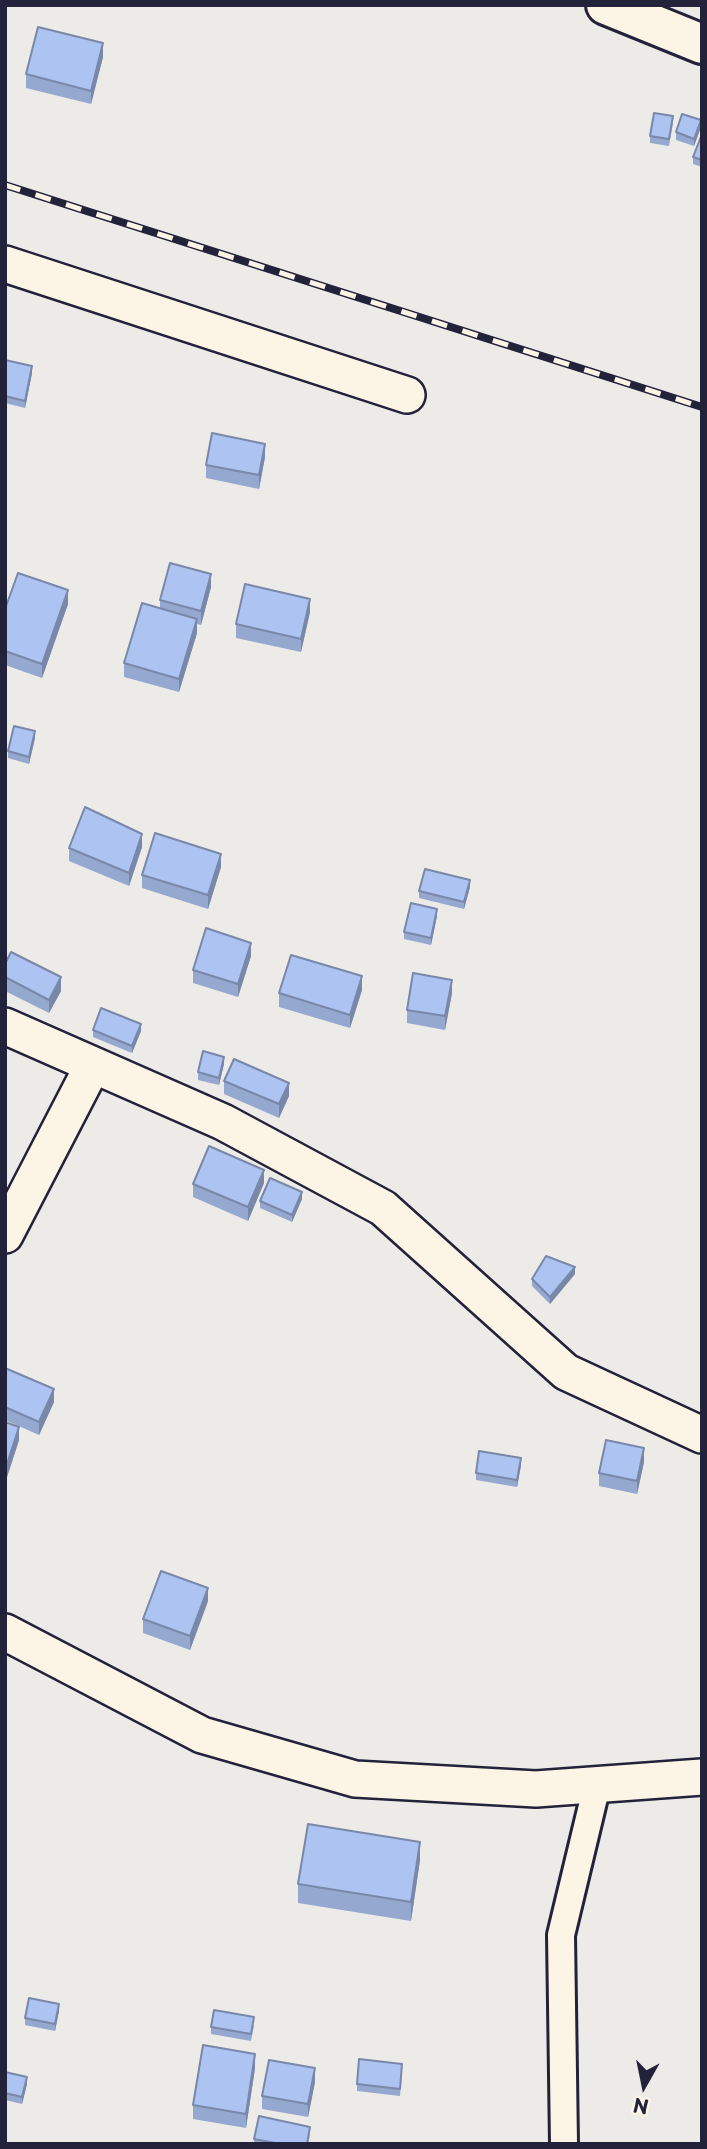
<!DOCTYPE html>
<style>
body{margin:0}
#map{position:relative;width:707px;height:2149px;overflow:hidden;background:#ecebe8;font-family:"Playpen Sans",sans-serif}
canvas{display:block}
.frame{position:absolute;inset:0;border:7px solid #22223b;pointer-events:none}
.north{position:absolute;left:609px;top:2051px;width:70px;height:70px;-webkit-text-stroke:5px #fcf5e5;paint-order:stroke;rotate:189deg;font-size:19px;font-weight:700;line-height:28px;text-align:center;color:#22223b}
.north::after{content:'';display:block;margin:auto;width:24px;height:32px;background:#22223b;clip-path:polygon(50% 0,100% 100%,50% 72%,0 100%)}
</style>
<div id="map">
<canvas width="707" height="2149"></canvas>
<div class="frame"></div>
<div class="north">N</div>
</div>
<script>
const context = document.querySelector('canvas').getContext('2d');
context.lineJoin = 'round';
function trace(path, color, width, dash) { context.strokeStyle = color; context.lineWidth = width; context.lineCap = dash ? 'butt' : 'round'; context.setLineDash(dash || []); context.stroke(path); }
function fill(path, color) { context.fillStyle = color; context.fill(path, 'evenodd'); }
const pedestrian = new Path2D(`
 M 564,2144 L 561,1935 L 597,1785`);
const minor = new Path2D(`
 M 5,264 L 407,395
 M 5,1026 L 223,1122 L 383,1208 L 566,1372 L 702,1435
 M 5,1235 L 93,1065
 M 5,1632 L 202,1735 L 355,1779 L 536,1789 L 702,1777`);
const primary = new Path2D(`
 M 606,5 L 702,44`);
trace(pedestrian, '#22223b', 32);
trace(minor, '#22223b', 40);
trace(primary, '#22223b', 44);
trace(pedestrian, '#fcf5e5', 26);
trace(minor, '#fcf5e5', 35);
trace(primary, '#fcf5e5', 38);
const rail = new Path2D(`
 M 5,185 L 702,407`);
trace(rail, '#22223b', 8);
trace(rail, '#fcf5e5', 5, [16]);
fill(new Path2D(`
 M 103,57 L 91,104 L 26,88 L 26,74 Z
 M 673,123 L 669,146 L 650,143 L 650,136 Z
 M 701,127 L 694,146 L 676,140 L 676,132 Z
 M 702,134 L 702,167 L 693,164 L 693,157 Z
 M 5,360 L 32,373 L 25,408 L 5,403 Z
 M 265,457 L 259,489 L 206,478 L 206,465 Z
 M 211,587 L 201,625 L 197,624 L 197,633 L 179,692 L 124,677 L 124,663 L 160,608 L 160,600 Z
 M 68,604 L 42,678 L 5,665 L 5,609 Z
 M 310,612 L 301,652 L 236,638 L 236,624 Z
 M 35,738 L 29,764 L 8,758 L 8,751 Z
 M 142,847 L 129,886 L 69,861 L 69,848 Z
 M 221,867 L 208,909 L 142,888 L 142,875 Z
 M 470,887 L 464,909 L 419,898 L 419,891 Z
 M 437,916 L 431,945 L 404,939 L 404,932 Z
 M 251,956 L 238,997 L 193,983 L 193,970 Z
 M 5,964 L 61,991 L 49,1013 L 5,991 Z
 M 362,990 L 350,1028 L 279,1007 L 279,993 Z
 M 452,993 L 445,1030 L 407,1023 L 407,1010 Z
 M 93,1030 L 141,1031 L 132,1053 L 93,1037 Z
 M 224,1064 L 219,1085 L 198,1080 L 198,1072 Z
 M 224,1081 L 289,1096 L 279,1118 L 224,1094 Z
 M 264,1183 L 248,1221 L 193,1197 L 193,1184 Z
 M 302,1199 L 292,1222 L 260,1208 L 260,1201 Z
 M 575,1274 L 550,1304 L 532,1286 L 532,1279 Z
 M 5,1368 L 54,1402 L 39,1435 L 5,1420 Z
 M 5,1422 L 19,1440 L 7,1477 L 5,1477 Z
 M 644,1462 L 637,1494 L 599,1486 L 599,1473 Z
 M 521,1465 L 517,1487 L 476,1480 L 476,1473 Z
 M 208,1601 L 190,1650 L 143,1633 L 143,1619 Z
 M 420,1860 L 411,1921 L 298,1903 L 298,1884 Z
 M 59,2011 L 55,2031 L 25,2025 L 25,2018 Z
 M 254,2025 L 251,2041 L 211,2034 L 211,2027 Z
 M 255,2068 L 246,2128 L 193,2119 L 193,2105 Z
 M 5,2072 L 27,2084 L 22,2104 L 5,2100 Z
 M 402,2072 L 400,2096 L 357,2091 L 357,2084 Z
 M 315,2082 L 308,2117 L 262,2109 L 262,2096 Z
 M 310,2134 L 308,2144 L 254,2144 L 254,2139 Z`), '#95a8d0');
fill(new Path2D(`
 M 103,43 L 103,57 L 91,104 L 91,91 Z
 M 701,120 L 701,127 L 694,146 L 694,139 Z
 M 32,366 L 32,373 L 25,408 L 25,401 Z
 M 265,444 L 265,457 L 259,489 L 259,475 Z
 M 211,574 L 211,587 L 201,625 L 201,611 Z
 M 68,590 L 68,604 L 42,678 L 42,664 Z
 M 310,599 L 310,612 L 301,652 L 301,639 Z
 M 197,619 L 197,633 L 179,692 L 179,679 Z
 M 35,731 L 35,738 L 29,764 L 29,757 Z
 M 142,834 L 142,847 L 129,886 L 129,873 Z
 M 221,854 L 221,867 L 208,909 L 208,895 Z
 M 470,880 L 470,887 L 464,909 L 464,902 Z
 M 437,909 L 437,916 L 431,945 L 431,938 Z
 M 251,943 L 251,956 L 238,997 L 238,984 Z
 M 362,976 L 362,990 L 350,1028 L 350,1015 Z
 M 61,977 L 61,991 L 49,1013 L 49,1000 Z
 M 452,980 L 452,993 L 445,1030 L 445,1016 Z
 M 141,1024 L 141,1031 L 132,1053 L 132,1046 Z
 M 224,1057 L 224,1064 L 219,1085 L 219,1078 Z
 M 289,1083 L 289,1096 L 279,1118 L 279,1104 Z
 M 264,1170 L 264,1183 L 248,1221 L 248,1207 Z
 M 302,1192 L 302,1199 L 292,1222 L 292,1215 Z
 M 575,1267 L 575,1274 L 550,1304 L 550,1297 Z
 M 54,1389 L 54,1402 L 39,1435 L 39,1422 Z
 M 19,1427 L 19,1440 L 7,1477 L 7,1464 Z
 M 644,1448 L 644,1462 L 637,1494 L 637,1481 Z
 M 521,1458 L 521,1465 L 517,1487 L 517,1480 Z
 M 208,1588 L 208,1601 L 190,1650 L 190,1636 Z
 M 420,1842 L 420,1860 L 411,1921 L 411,1902 Z
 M 59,2004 L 59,2011 L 55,2031 L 55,2024 Z
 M 255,2054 L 255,2068 L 246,2128 L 246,2114 Z
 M 315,2068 L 315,2082 L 308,2117 L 308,2104 Z
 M 27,2077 L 27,2084 L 22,2104 L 22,2097 Z`), '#7988a9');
const building = new Path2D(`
 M 38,27 L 103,43 L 91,91 L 26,74 Z
 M 654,113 L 673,116 L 669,139 L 650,136 Z
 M 682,114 L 701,120 L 694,139 L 676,132 Z
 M 702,134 L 702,160 L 693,157 Z
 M 5,360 L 32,366 L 25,401 L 5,396 Z
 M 212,433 L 265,444 L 259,475 L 206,465 Z
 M 170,563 L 211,574 L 201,611 L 160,600 Z
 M 18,573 L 68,590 L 42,664 L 5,651 L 5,609 Z
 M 245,584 L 310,599 L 301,639 L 236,624 Z
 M 142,603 L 197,619 L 179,679 L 124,663 Z
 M 14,726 L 35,731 L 29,757 L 8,751 Z
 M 85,807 L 142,834 L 129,873 L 69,848 Z
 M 155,833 L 221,854 L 208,895 L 142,875 Z
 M 425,869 L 470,880 L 464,902 L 419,891 Z
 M 411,903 L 437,909 L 431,938 L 404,932 Z
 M 206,928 L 251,943 L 238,984 L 193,970 Z
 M 11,952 L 61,977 L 49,1000 L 5,977 L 5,964 Z
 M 291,955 L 362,976 L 350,1015 L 279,993 Z
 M 413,973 L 452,980 L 445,1016 L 407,1010 Z
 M 101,1008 L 141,1024 L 132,1046 L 93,1030 Z
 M 203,1051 L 224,1057 L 219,1078 L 198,1072 Z
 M 234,1059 L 289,1083 L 279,1104 L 224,1081 Z
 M 209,1146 L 264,1170 L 248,1207 L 193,1184 Z
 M 270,1178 L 302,1192 L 292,1215 L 260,1201 Z
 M 546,1256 L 575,1267 L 550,1297 L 532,1279 Z
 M 5,1368 L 54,1389 L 39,1422 L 5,1407 Z
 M 5,1422 L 19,1427 L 7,1464 L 5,1463 Z
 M 606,1440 L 644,1448 L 637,1481 L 599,1473 Z
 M 479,1451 L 521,1458 L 517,1480 L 476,1473 Z
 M 161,1571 L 208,1588 L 190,1636 L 143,1619 Z
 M 308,1824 L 420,1842 L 411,1902 L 298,1884 Z
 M 29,1998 L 59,2004 L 55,2024 L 25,2018 Z
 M 214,2010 L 254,2017 L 251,2034 L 211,2027 Z
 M 203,2045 L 255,2054 L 246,2114 L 193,2105 Z
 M 359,2059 L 402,2064 L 400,2089 L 357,2084 Z
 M 269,2060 L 315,2068 L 308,2104 L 262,2096 Z
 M 5,2072 L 27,2077 L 22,2097 L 5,2093 Z
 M 259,2116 L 310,2127 L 307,2144 L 280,2144 L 254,2139 Z`);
fill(building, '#adc3f2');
trace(building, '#7988a9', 2);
</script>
